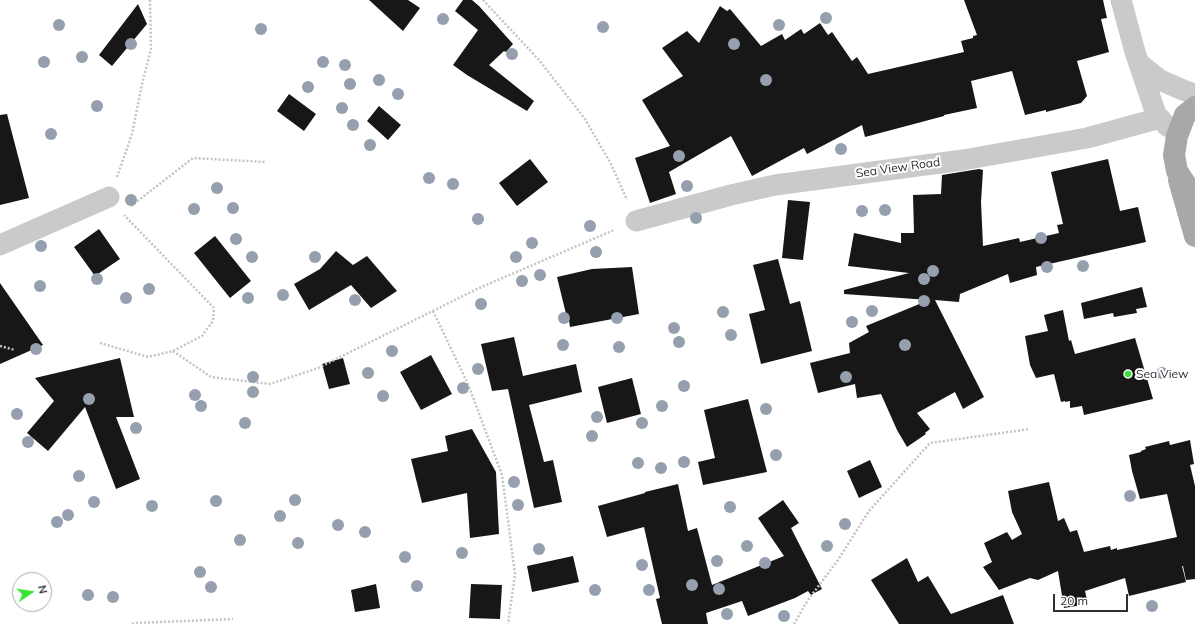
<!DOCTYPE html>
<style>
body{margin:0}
#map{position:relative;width:1195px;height:624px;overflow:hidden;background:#fff;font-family:Mulish,sans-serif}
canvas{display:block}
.north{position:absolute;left:12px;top:572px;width:40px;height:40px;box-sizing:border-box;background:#fff;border:1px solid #acacac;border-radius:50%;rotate:77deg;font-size:11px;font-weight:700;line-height:16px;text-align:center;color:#303030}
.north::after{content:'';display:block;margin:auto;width:14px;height:18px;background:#37e237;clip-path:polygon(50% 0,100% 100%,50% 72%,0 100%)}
.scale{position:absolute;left:1053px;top:594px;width:75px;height:18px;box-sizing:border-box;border:2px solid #303030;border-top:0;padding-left:5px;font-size:12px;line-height:14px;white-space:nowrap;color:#303030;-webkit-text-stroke:3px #fff;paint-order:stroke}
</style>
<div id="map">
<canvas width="1195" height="624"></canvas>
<div class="north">N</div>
<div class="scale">20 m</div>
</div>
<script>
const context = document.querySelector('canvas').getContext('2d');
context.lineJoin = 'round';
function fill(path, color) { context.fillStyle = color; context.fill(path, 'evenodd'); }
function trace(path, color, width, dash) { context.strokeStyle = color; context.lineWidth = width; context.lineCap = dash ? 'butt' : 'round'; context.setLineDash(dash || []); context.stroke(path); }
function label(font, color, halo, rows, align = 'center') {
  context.font = font + ' Mulish,sans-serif'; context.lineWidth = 4; context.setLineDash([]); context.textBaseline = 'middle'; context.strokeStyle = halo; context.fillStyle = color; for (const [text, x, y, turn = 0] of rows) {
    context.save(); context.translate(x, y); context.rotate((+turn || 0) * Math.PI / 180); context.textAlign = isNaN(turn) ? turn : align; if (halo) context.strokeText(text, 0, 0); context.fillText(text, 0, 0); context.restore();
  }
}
fill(new Path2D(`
 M 369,0 L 408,0 L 420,8 L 403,31 Z
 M 463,0 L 472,0 L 479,6 L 513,44 L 506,52 L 504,51 L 489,65 L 534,101 L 527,111 L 467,75 L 453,65 L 478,30 L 455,11 Z
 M 964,0 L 1103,0 L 1107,18 L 1101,19 L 1109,52 L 1077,61 L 1087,96 L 1081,103 L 1046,112 L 1046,110 L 1025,115 L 1012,71 L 971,81 L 977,108 L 944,115 L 944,116 L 865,137 L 862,125 L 807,154 L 804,148 L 752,176 L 731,136 L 669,172 L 676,194 L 650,203 L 635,158 L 670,146 L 642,100 L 683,76 L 662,48 L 687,31 L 699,43 L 720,6 L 727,11 L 730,9 L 761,46 L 782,34 L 785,40 L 801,29 L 804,34 L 820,23 L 828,35 L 832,32 L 852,61 L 857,57 L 868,74 L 964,52 L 961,41 L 973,38 L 973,36 L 977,35 Z
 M 138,4 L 147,24 L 112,66 L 99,55 Z
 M 289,94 L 316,114 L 304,131 L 277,111 Z
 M 379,106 L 401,125 L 388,140 L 367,121 Z
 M 7,114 L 29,198 L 0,205 L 0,115 Z
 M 530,159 L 548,182 L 517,206 L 499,183 Z
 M 1108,159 L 1120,211 L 1138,207 L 1146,242 L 1036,267 L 1037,275 L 1010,283 L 1008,274 L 960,294 L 959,302 L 935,300 L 984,397 L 963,409 L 955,392 L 917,413 L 930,429 L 925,433 L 926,434 L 907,447 L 897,430 L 881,394 L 857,398 L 855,384 L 818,393 L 810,363 L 850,353 L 849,343 L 869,332 L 866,326 L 929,300 L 844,294 L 844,290 L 909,273 L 848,266 L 854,233 L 901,243 L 901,233 L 914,233 L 913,195 L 941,194 L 942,175 L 979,169 L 983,170 L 981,202 L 983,246 L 1019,238 L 1020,242 L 1059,233 L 1057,225 L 1063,224 L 1051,172 Z
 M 788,200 L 810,202 L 803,260 L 782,258 Z
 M 99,229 L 120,259 L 95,276 L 74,247 Z
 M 215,236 L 251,281 L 230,298 L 194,253 Z
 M 336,251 L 353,265 L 367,256 L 397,291 L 371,308 L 351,285 L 309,310 L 294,284 L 320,269 Z
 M 778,259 L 790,304 L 800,301 L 812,351 L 761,364 L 749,314 L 765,310 L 753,265 Z
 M 632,267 L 639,314 L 570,327 L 568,314 L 566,314 L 557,277 L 592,269 Z
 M 0,283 L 43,345 L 0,364 Z
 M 1142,287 L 1147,307 L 1136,309 L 1137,313 L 1114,317 L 1113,313 L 1084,319 L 1081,303 Z
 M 1063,310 L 1069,341 L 1071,340 L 1075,354 L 1135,338 L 1153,399 L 1084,415 L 1082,406 L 1070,408 L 1070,401 L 1065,402 L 1065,401 L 1061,402 L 1054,374 L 1036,378 L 1030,365 L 1025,336 L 1048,331 L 1044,315 Z
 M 514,337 L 523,376 L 576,364 L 582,392 L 529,405 L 544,462 L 553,460 L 562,502 L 534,508 L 508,389 L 492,391 L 481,344 Z
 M 431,355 L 452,394 L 421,410 L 400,372 Z
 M 120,358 L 134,417 L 116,417 L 140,479 L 116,489 L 85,407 L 48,451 L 27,433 L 54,401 L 35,378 Z
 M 343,358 L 350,384 L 329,389 L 322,364 Z
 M 632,378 L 641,414 L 607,423 L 598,387 Z
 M 748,399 L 767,472 L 703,485 L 698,462 L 715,458 L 704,410 Z
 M 472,429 L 496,472 L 499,534 L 470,538 L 467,493 L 422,503 L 411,459 L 448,451 L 445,436 Z
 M 1190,440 L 1194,464 L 1190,465 L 1195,486 L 1195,579 L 1186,580 L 1183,566 L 1182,566 L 1186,582 L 1129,596 L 1125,578 L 1085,591 L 1088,604 L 1064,608 L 1058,571 L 1038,580 L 1030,578 L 999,590 L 983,567 L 992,562 L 984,543 L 1007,532 L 1012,540 L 1022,534 L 1012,512 L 1008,491 L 1049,482 L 1058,521 L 1064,518 L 1070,532 L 1077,530 L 1084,552 L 1110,546 L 1111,550 L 1117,548 L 1117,550 L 1177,537 L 1167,494 L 1140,499 L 1132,471 L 1129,455 L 1141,452 L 1141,451 L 1146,449 L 1145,447 L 1169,441 L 1170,445 Z
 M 870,460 L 882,487 L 859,498 L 847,471 Z
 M 678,484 L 688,531 L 697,528 L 712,585 L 784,556 L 758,518 L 783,500 L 799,523 L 791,528 L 822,589 L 811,595 L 808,591 L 795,598 L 748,616 L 742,601 L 706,613 L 708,624 L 662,624 L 656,599 L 660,598 L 644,527 L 607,537 L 598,506 L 645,493 L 645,492 Z
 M 573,556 L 579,582 L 532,592 L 527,566 Z
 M 907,558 L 918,582 L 928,576 L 951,614 L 1003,595 L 1014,624 L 899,624 L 871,580 Z
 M 376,584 L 380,608 L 355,612 L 351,590 Z
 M 471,584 L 502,585 L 500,619 L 469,618 Z`), '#171717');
trace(new Path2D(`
 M 483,0 L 539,60 L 585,119 L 610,162 L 627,200
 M 117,177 L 132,134 L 142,84 L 151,49 L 150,0
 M 131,206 L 193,158 L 265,162
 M 433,311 L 468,384 L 502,475 L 515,574 L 508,624
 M 100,343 L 148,357 L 173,351 L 202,336 L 213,321 L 214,308 L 124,215
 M 0,346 L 15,350
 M 173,351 L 211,377 L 270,384 L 318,368 L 477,289 L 614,230
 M 132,624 L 136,623 L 233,619
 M 794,624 L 808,600 L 838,560 L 869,511 L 930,443 L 1030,429`), '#c4c4c4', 2.5, [2, 2]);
trace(new Path2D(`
 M 1121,0 L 1135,52 L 1156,114 L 1168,127
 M 1140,64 L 1160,80 L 1183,90 L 1195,94
 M 636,221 L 731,195 L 775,185 L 963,160 L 1087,138 L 1160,118
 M 0,245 L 109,197`), '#cacaca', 21);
trace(new Path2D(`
 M 1195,107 L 1185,115 L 1177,136 L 1174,155 L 1177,171 L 1190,191 L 1195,195
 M 1179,180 L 1195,236`), '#a8a8a8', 22);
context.fillStyle = '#959fae';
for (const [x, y] of [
 [826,18],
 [443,19],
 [59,25],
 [779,25],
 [603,27],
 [261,29],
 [131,44],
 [734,44],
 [512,54],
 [82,57],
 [44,62],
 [323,62],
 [345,65],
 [379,80],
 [766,80],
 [350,84],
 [308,87],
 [398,94],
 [97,106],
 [342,108],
 [353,125],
 [51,134],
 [370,145],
 [841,149],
 [679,156],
 [429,178],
 [453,184],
 [687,186],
 [217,188],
 [131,200],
 [233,208],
 [194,209],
 [885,210],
 [862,211],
 [696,218],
 [478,219],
 [590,226],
 [1041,238],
 [236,239],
 [532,243],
 [41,246],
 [596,252],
 [252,257],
 [315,257],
 [516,257],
 [1083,266],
 [1047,267],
 [933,271],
 [540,275],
 [97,279],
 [924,279],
 [522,281],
 [40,286],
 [149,289],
 [283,295],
 [126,298],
 [248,298],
 [355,300],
 [924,301],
 [481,304],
 [872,311],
 [723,312],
 [564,318],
 [617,318],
 [852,322],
 [674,328],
 [731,335],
 [679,342],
 [563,345],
 [905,345],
 [619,347],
 [36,349],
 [392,351],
 [478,369],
 [368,373],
 [1162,373],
 [253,377],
 [846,377],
 [684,386],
 [463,388],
 [253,392],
 [195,395],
 [383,396],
 [89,399],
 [201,406],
 [662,406],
 [766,409],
 [17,414],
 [597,417],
 [245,423],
 [642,423],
 [136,428],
 [592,436],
 [28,442],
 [776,455],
 [684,462],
 [638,463],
 [661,468],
 [79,476],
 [514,482],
 [1130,496],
 [295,500],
 [216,501],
 [94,502],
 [518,505],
 [152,506],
 [730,507],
 [68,515],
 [280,516],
 [57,522],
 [845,524],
 [338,525],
 [365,532],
 [240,540],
 [298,543],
 [747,546],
 [827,546],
 [539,549],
 [462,553],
 [405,557],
 [717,561],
 [765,563],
 [642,565],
 [200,572],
 [692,585],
 [417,586],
 [211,587],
 [719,589],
 [595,590],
 [649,590],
 [88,595],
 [113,597],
 [1152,606],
 [727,614],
 [784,616]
]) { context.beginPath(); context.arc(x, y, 6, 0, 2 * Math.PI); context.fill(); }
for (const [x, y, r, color] of [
 [1128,374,4,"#37e237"]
]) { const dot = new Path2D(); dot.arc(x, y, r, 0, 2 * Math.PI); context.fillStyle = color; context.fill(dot); trace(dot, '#fff', 1.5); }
label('12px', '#303030', '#fff', [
 ["Sea View Road",898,168,-8]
]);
label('12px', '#303030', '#fff', [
 ["Sea View",1136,374]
], 'left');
</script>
